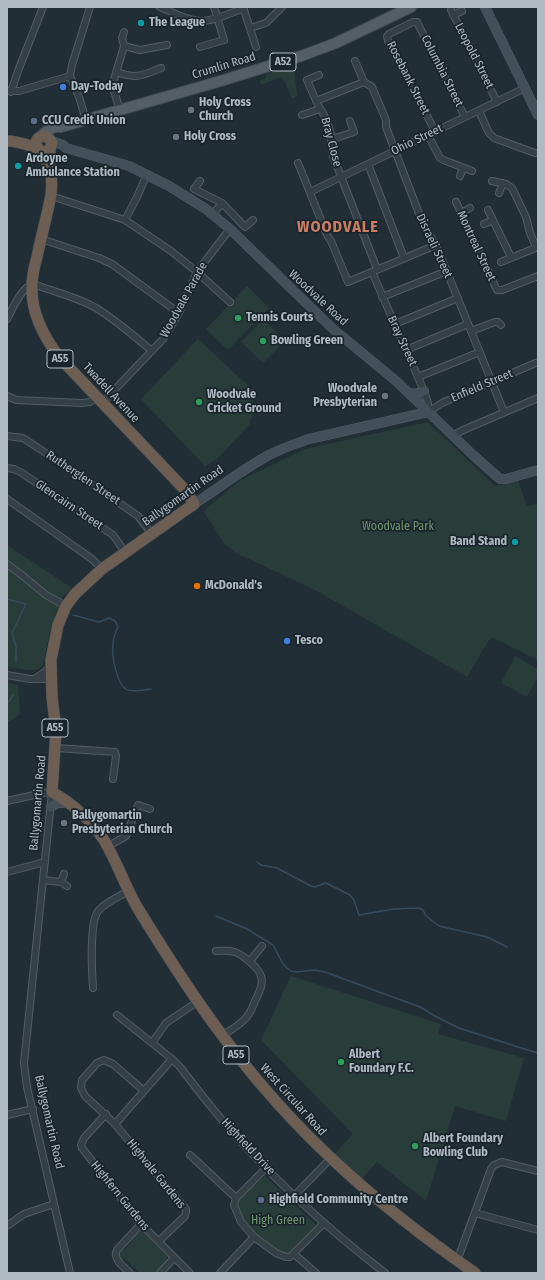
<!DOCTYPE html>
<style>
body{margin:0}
#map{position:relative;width:545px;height:1280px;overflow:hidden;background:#222e36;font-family:"Fira Sans Condensed",sans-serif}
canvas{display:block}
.frame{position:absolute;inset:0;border:8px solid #afbac3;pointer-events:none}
</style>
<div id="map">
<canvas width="545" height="1280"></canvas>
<div class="frame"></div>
</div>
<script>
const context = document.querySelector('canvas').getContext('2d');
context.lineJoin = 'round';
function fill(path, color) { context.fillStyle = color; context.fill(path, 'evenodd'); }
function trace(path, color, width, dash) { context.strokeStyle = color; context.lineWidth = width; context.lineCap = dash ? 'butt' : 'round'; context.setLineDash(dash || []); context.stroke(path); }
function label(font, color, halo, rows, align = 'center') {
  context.font = font + ' "Fira Sans Condensed",sans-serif'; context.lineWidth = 3.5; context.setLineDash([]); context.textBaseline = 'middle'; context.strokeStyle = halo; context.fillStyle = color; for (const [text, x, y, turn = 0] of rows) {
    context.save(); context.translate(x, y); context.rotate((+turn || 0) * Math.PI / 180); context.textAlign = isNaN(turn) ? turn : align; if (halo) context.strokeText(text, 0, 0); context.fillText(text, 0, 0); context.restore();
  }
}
fill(new Path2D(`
 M 294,67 L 297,96 L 292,99 L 285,82 L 281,77 L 261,85 L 260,80 L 265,79 L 266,75 L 280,69 L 284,70 Z
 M 247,286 L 269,308 L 228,350 L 206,329 Z
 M 263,319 L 285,341 L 263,363 L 241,342 Z
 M 198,339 L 255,392 L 250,398 L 257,406 L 250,420 L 250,424 L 217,459 L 205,466 L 141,399 Z
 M 428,422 L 495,486 L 518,481 L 527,506 L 538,504 L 538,660 L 492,637 L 487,643 L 467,677 L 315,590 L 236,553 L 224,543 L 204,512 L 208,507 L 241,480 L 305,449 Z
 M 7,545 L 72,588 L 63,596 L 56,612 L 50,631 L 43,665 L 37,670 L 27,670 L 7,666 Z
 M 515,656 L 538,669 L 538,677 L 527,697 L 501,683 Z
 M 7,682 L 18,685 L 20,714 L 7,723 Z
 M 291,976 L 441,1024 L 438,1034 L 524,1058 L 506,1121 L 455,1106 L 426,1201 L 377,1162 L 357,1184 L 330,1159 L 353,1134 L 261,1040 Z
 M 265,1176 L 317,1226 L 290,1255 C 273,1251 255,1237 245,1222 C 241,1217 240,1210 237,1204 L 240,1198 Z
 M 140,1231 L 143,1231 L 167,1255 L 167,1261 L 156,1273 L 140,1273 L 125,1259 L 122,1260 C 118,1256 119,1253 122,1250 L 125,1249 L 132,1242 L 132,1240 Z`), '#283c39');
trace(new Path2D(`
 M 7,599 L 26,604 L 12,633 L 16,646 L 16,662
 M 73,615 L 99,622 L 109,618 L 115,621 L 118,626 C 116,632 113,638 113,644 C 111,654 117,684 126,689 C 132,693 144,690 151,689
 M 7,703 L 10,700 L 13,695
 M 257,862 L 261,865 L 277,868 L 311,886 L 315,887 L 326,883 L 350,895 L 354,900 L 359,915 L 394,909 L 419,908 L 423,910 L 426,916 L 439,926 L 487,937 L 507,947
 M 216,916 L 247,929 L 273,945 L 282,962 L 286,967 L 291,971 L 296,972 L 315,970 L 325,972 L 420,1007 L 435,1016 L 459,1028 L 518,1047 L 538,1053`), '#364c5c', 1.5);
const street = new Path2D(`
 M 160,7 C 172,12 185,20 199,21 C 212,22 231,13 244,8
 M 243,7 L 256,47
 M 451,10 L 497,102
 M 453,15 L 462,11
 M 250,28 L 266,23 L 282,7
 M 124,46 L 140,50 L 167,45
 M 200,47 L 224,40 L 214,7
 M 355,61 L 364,82
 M 116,72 C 137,79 141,76 161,68
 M 319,75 L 307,80 L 318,105 L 324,115 L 330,130 L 333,156 L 377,269
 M 364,82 L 372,87 L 386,120 L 386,127 L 423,224 L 436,245 L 504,412
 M 8,91 L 19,91 L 70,76
 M 11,92 L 18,71 L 43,7
 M 316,101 L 364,82
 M 120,110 L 114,91 L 113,83 L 124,46 L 122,38 L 124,32
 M 479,111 L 489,133 L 494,138 L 535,153
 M 302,115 L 320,109
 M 86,120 L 79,97 L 70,76 L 72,65 L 90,7
 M 435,131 L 388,41 L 387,36 L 389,34 L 413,22 L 417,22 L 418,24 L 465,117
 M 428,135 L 440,158 L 446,161 L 472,171
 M 331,139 L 339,137 L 354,132 L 350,121
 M 298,163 L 327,235 L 331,241 L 348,282 L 436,245
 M 368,164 L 404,258
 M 460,176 L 463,168
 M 200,181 L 194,189 L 222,203 L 245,227 L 253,220
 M 492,181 L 506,184 L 512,188 L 526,217 L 530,233 L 536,247
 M 310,192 L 525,88
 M 499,193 L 503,183
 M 51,196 L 125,220 L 171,251 L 197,272 L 230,302
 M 456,202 L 497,290 L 502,290 L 538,276
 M 488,210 L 511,257
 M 461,213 L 470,208
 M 213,214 L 222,203
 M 125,220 L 137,197 L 147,174
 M 484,224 L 493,220
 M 41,239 L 99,258 L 112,264 L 179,313
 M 501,262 L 538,247
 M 372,272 L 424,391 L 428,403 L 428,412
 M 382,297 L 447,271
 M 7,319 C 12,310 20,291 29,286 C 32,285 35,286 39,286 C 58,293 79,298 96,308 C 116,320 134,336 152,351
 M 395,324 L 458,298
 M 471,331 L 495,322 L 498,322 L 501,325
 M 406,350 L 468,324
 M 418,377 L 480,352
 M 7,396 L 16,400 L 82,403 L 90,402 L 97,397
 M 102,403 L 164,338 L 179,313 L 197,272 L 219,243 L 230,229
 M 428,412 L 442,403 L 538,362
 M 7,436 L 23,438 L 61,463 L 138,516 L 152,534
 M 453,436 L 461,431 L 538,398
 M 7,468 L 14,469 L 22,473 L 113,535 L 125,552
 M 7,499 L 92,559 L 102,569
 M 7,564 L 23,576 L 46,595 L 66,606
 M 7,675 L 30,679 L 52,679
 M 34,679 L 45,672 L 50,666
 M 56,748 L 115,752 L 116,756 L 113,779
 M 7,801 L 43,793 L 52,792 L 24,1063 L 27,1087 L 70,1273
 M 107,847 L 126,836 L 138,805 L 150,809
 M 7,872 L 45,862
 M 64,874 L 61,882 L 67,886
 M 43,880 L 61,882
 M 216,951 C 232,950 238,951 250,962 C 266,975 264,984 255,1001 C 252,1008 250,1015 244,1020 C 238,1026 229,1031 222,1036
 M 250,961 L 262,946
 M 93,988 C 92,973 89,920 99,910 C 105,903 120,896 128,891
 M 117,1015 L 172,1059 L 180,1067 C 195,1087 211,1107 227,1126 C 274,1180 328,1229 385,1273
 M 152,1043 L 166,1023 L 197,1002
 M 144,1091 L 113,1064 L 104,1060 L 97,1063 L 82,1080 L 81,1088 L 85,1096 L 115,1124 L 147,1163 L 186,1209 L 186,1212 L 185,1216 L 159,1241
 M 106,1114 L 84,1138 L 81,1145 L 82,1148 L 141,1224 L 190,1273
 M 7,1115 L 33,1109
 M 115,1124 L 172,1059
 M 190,1155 L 236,1198
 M 266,1168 L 236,1198 L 234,1205 L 241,1222 L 254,1237 L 276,1253 L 286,1257 L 290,1257 L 324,1223
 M 295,1195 L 330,1159
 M 475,1213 L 538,1230
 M 7,1226 L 24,1214 L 54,1204
 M 294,1254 L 316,1273
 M 457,1261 L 491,1169 L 494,1165 L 502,1162 L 538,1171
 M 130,1273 C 124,1267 112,1259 117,1250 L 141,1224
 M 160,1273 L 174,1258
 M 220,1273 L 254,1237`);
const secondary = new Path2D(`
 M 485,7 L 538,115
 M 51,141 L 63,145 L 66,148 L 129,166 L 169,186 L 206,209 L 230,229 L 332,328 L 396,381 L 473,455 L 500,479 L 506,479 L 538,470
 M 409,393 L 415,394 L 424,391
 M 194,504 C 219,488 243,469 269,455 C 282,448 295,444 309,439 L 428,412
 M 51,807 L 58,803 L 70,803`);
const primary = new Path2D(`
 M 41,137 C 45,131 53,126 61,127 L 224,80 L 301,56 L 336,43 L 411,7`);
const highway = new Path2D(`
 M 7,141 C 17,141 28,145 38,148
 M 39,150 L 43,152 L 50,150 L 52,143 C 49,134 36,134 36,144 C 37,148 47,162 50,168
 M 50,150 C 50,165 53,180 51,195 C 47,216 41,237 37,257 C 34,267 32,277 32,287 C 31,313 44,337 59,357 L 187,492 L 194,504 L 102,569 L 75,594 L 66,606 L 58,625 L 51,660 L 52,697 L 56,731 L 52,792 C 73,804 91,820 104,840 C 117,862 125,886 137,907 C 164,951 191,994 222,1035 C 293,1132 377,1205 475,1273`);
trace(street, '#525d64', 8);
trace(secondary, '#525d64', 10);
trace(primary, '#414b53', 12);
trace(highway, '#3f4a51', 12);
trace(street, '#353f46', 6);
trace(secondary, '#434f59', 9);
trace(primary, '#535e66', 10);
trace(highway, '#6c5e52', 11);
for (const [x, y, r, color] of [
 [141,23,4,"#0f9aa8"],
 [63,87,4,"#3f7fe0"],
 [191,110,4,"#6b7280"],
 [34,121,4,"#5c6f8a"],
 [176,137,4,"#6b7280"],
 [18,166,4,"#0f9aa8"],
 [238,318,4,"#2e9e5b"],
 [263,341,4,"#2e9e5b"],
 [385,396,4,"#6b7280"],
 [199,402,4,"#2e9e5b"],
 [515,542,4,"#0f9aa8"],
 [197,586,4,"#e8710a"],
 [287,641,4,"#3f7fe0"],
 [64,823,4,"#6b7280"],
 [341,1062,4,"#2e9e5b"],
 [415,1146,4,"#2e9e5b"],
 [261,1200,4,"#5c6f8a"]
]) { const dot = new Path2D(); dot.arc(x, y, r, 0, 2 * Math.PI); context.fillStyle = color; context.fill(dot); trace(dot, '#1a242b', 1.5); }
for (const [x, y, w] of [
 [283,62,26],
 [60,359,26],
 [55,728,26],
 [236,1055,26]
]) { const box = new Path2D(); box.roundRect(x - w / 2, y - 9, w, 18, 3); context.fillStyle = '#1a242b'; context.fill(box); trace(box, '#afbac3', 1); }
label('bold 11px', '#afbac3', null, [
 ["A52",283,62],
 ["A55",60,359],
 ["A55",55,728],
 ["A55",236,1055]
]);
label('bold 12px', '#afbac3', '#1a242b', [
 ["The League",149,23],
 ["Day-Today",71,87],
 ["Holy Cross",199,103],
 ["Church",199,117],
 ["CCU Credit Union",42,121],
 ["Holy Cross",184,137],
 ["Ardoyne",26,159],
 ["Ambulance Station",26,173],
 ["Tennis Courts",246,318],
 ["Bowling Green",271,341],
 ["Woodvale",377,389,"right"],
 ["Presbyterian",377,403,"right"],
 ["Woodvale",207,395],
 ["Cricket Ground",207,409],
 ["Band Stand",507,542,"right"],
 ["McDonald's",205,586],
 ["Tesco",295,641],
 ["Ballygomartin",72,816],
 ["Presbyterian Church",72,830],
 ["Albert",349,1055],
 ["Foundary F.C.",349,1069],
 ["Albert Foundary",423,1139],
 ["Bowling Club",423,1153],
 ["Highfield Community Centre",269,1200]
], 'left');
label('12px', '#afbac3', '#1a242b', [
 ["Leopold Street",474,56,63],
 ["Crumlin Road",224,66,-17],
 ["Columbia Street",442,71,63],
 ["Rosebank Street",408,78,63],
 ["Ohio Street",417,140,-26],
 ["Bray Close",331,142,75],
 ["Disraeli Street",434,246,65],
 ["Montreal Street",476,246,65],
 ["Woodvale Road",318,298,43],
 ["Woodvale Parade",184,300,-61],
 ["Bray Street",402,341,65],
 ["Enfield Street",482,386,-23],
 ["Twadell Avenue",111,393,47],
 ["Rutherglen Street",83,478,34],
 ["Ballygomartin Road",183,496,-35],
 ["Glencairn Street",69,505,34],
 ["Ballygomartin Road",38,803,-85],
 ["West Circular Road",293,1100,48],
 ["Ballygomartin Road",49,1122,77],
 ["Highfield Drive",248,1147,47],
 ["Highvale Gardens",156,1174,51],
 ["Highfern Gardens",120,1196,51]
]);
label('12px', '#709772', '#1a242b', [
 ["Woodvale Park",398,527],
 ["High Green",278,1221]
]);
context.letterSpacing = '1px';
label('bold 16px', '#cb7e63', '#1a242b', [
 ["WOODVALE",338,228]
]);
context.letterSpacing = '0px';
</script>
